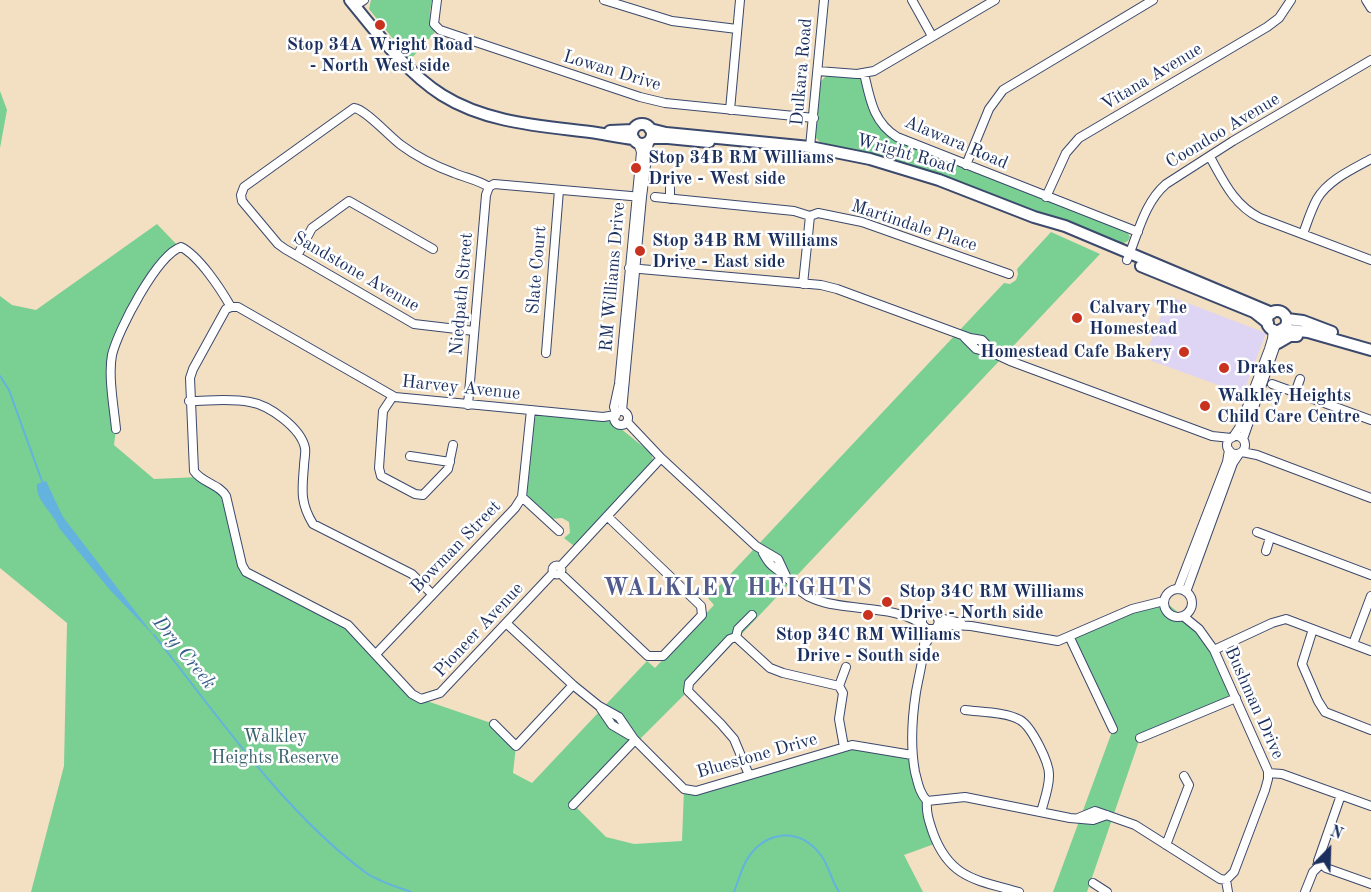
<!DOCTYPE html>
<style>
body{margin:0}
#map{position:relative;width:1371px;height:892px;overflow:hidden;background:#f3dfc2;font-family:"Old Standard TT",serif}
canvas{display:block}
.north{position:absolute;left:1299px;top:820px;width:60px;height:60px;-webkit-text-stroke:4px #fff;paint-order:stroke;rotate:23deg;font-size:16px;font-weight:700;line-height:24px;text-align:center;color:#1b2f5e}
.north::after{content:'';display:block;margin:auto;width:21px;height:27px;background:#1b2f5e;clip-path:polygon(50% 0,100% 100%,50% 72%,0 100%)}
</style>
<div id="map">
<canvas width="1371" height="892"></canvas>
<div class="north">N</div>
</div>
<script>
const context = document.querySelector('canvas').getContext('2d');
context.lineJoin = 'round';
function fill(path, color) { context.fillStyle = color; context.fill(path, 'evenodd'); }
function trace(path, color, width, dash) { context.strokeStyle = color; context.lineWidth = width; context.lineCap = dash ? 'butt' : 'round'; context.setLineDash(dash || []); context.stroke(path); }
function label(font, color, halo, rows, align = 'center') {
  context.font = font + ' "Old Standard TT",serif'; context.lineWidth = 5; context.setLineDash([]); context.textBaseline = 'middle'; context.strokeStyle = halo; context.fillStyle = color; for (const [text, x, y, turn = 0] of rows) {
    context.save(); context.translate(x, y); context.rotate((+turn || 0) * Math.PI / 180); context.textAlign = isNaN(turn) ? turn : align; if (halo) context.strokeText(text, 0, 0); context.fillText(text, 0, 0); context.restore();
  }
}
fill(new Path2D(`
 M 1169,296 L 1266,333 L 1243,394 L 1144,358 Z`), '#ded5f5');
fill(new Path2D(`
 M 371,0 L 432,0 C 430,12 427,22 435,32 L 410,60 L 369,9 Z
 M 827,75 L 857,77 L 861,79 C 869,105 868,115 888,136 L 1126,230 L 1130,237 L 1128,241 L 1119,245 L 919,167 L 820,142 L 815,137 L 821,81 Z
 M 0,91 L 7,110 L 0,148 Z
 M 157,224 L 179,247 L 156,272 L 129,313 L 111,369 L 116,429 L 114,445 L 154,479 L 199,477 L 225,493 L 244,570 L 348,625 L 418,698 L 494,724 L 516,746 L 513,773 L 532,783 L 647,661 L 655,668 L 714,605 L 708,598 L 1004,283 L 1010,284 L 1016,280 L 1018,274 L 1017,269 L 1051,232 L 1100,254 L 688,691 L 574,805 L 606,837 L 634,844 L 682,841 L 684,789 L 696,791 L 852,745 L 912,755 L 937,843 L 904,855 L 923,892 L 31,892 L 64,766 L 67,623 L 0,568 L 0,296 L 12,305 L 36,310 Z
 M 537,414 L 602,418 L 615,424 L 651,453 L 653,460 L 651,464 L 574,546 L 564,538 L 570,533 L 569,522 L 562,518 L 551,519 L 531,501 L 527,494 L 534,420 Z
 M 1164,601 L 1199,629 L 1236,698 L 1140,738 L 1087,892 L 1053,892 L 1113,729 L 1067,639 L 1137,608 Z`), '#7acf92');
fill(new Path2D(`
 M 46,481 L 63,517 L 155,637 L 110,590 L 59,528 C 54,513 35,501 37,484 Z`), '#64b3de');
trace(new Path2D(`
 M 0,376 L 9,390 L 43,484
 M 154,635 C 217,715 284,812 365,872 C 377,881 397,887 411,892
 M 734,892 C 738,882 741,870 746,861 C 764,831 798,826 820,854 C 829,865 831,880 839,892`), '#64b3de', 2);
const street = new Path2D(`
 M 437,0 L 434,24 L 440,30 L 640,97 L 665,103 L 814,118
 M 604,0 L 672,21 L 737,29
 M 912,0 L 932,36
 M 1366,0 L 1371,8
 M 355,6 L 364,0
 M 818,71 L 857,74 L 874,71 L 995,0
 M 864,73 C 870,99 873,122 897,137 L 1138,232
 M 730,110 L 740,0
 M 810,147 L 824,0
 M 1210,157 C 1224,182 1234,205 1260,218 L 1371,260
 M 966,165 L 989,109 L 1003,90 L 1153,0
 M 655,197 L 794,211 L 810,216 L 818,213 L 862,222 L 1009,274
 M 1046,197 L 1066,153 L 1079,138 L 1267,27 L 1279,18 L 1291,0
 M 670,199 L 670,188
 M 1303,234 C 1307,223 1311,210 1317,199 C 1328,180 1353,169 1371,159
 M 297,256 L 312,228 L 349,201 L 433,249
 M 1127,260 C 1138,234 1144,203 1166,184 L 1233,141 L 1371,60
 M 629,268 L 821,285 L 837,289 L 970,338 L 982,340 L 995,354 L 1010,361 L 1212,436 L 1231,438
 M 803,284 L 810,216
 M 231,307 L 226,309 L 193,369 L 190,378 L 194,471 C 202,483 219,484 226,496 L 242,565 L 246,572 L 348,625 L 412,694 L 421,699 L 440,693 L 553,573
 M 231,307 L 238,307 L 395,397 L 603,417 L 616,415
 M 474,331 L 414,324 L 285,249 L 278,244 L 242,201 L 241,195 L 244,187 L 354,108 C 365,109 389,136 401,145 C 417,157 435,166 454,173 C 466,178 478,180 489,187 L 494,184 L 642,197
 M 965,338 L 976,349 L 995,354
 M 546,353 L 559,190
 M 1272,384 L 1371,420
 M 1295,393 L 1300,379
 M 393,396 L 383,411 L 379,468 L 381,476 L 415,494 L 423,495 L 448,469 L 453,445
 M 189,401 C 209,401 230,398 250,402 C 269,405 301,428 305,448 C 306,453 304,460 304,466 C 302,490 300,503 313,524 L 412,574 L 432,594
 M 468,405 L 486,195 L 489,187
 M 622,411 L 642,197 L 649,141
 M614 418a7 7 0 1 1 14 0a7 7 0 1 1-14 0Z
 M 616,414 L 614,407 L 619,384 L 641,152 L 638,143
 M 627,422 L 661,458 L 756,546 L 778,559 L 786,576
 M 116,429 C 114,408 108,376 112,355 C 118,330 157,255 181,247 C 199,256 220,288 231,307
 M1227 445a9 9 0 1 1 18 0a9 9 0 1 1-18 0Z
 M 1233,437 L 1239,428 L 1269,349 L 1272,339 L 1273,329
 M 1243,439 L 1281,330
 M 1242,452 L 1257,455 L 1371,498
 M 410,456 L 450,462
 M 522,497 L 559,531
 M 1257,532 L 1371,575
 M 1266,551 L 1270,538
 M 763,553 C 772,569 773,565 785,576 C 794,584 802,595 814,599 C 846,612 894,604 923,625
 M552.5 570a4.5 4.5 0 1 1 9 0a4.5 4.5 0 1 1-9 0Z
 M 560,567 L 661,458
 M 560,573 L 648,656 L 663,656 L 702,615 L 701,606 L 607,516
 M1164 603a14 14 0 1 1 28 0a14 14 0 1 1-28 0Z
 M 1178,589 L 1227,462 L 1229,450
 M 1186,592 L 1233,463 L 1239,454
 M 1183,616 L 1199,629 L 1214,650 L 1268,771 L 1268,779 L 1265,790 L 1234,872 L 1226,880 L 1228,892
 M 939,618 L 961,623
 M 506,623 L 573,685 L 599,706 L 619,717 L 634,739 L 684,789 L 696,791 L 852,745 L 912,755
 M 924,627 C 926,650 920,670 916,692 C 912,718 910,745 915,772 C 918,783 919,792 927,801 C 926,813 929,821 933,833 C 950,879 977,880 1019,892
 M 936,628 L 952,625 L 971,626 L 1058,641 L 1132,609 L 1164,601
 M 1313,629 L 1302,664 L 1318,701 L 1325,712 L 1371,730
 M 736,637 L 770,668 L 783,673 L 839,686 L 843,693 L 839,719 L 844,747
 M 1070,638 L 1113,729
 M 926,643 L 938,625 L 939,620 L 934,613 L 927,613 L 922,618 L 922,624 L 927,629 L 934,629
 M 1353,644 L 1371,596
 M 1214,650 L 1272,623 L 1286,619 L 1371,651
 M 376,654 L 515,508 L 522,497 L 531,410
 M 839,686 L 846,667
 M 601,709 L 612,725 L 629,735
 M 965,710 C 980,712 1007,712 1020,720 C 1031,726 1050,763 1049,776 C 1049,788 1044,801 1041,812
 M 494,724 L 516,746 L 573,685
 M 1140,738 L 1236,698
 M 1268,773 L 1282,774 L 1371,806
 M 749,775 L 734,739 L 721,724 L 688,691 L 689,683 L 730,639 L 736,637 L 738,629 L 752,615
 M 1341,795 L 1318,861 L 1326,868 L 1371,884
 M 927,801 L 965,797 L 1070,818 L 1093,820 L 1107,815
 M 573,805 L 635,740
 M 1078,818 L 1095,811 L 1135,825 L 1220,879 L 1226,880
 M 1166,845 L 1189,785 L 1184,776
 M 1093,883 L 1107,892
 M 1305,892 L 1313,872 L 1321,864`);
const secondary = new Path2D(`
 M 350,0 C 377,33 406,72 442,95 C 488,124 545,126 597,133 C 610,135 622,138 634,139
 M632 134a10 10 0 1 1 20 0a10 10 0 1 1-20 0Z
 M 650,129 L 666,133 L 810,147 L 870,159 L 939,180 L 1034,217 L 1065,226 L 1272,313
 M 610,131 L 633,130
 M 651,138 L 668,138 L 709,142
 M 1141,266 L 1254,312 L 1268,323
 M1267 321a10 10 0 1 1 20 0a10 10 0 1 1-20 0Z
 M 1287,319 L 1303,321 L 1332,332
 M 1282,329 L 1308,332 L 1371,350
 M 1278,343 L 1290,336 L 1297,336`);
trace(street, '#3b496d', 10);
trace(secondary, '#3b496d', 14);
trace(street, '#fff', 8);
trace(secondary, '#fff', 10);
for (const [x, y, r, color] of [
 [380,25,6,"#c8321e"],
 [636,168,6,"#c8321e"],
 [640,251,6,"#c8321e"],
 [1077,318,6,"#c8321e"],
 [1184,352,6,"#c8321e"],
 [1224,368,6,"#c8321e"],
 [1205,406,6,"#c8321e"],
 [887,602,6,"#c8321e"],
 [868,615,6,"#c8321e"]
]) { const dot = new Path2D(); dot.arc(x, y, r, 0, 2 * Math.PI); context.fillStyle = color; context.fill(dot); trace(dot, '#fff', 2); }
label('bold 18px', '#1b2f5e', '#fff', [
 ["Stop 34A Wright Road",380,45,"center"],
 ["- North West side",380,66,"center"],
 ["Stop 34B RM Williams",648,158],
 ["Drive - West side",648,179],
 ["Stop 34B RM Williams",652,241],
 ["Drive - East side",652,262],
 ["Calvary The",1089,308],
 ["Homestead",1089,329],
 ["Homestead Cafe Bakery",1172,352,"right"],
 ["Drakes",1236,368],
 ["Walkley Heights",1217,396],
 ["Child Care Centre",1217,417],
 ["Stop 34C RM Williams",899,592],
 ["Drive - North side",899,613],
 ["Stop 34C RM Williams",868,635,"center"],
 ["Drive - South side",868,656,"center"]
], 'left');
label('18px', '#1b2f5e', '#fff', [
 ["Lowan Drive",612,71,17],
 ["Dulkara Road",802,72,-85],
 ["Vitana Avenue",1152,77,-31],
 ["Coondoo Avenue",1223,131,-31],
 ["Alawara Road",956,143,23],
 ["Wright Road",906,154,16],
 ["Martindale Place",914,226,18],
 ["Slate Court",537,270,-85],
 ["Sandstone Avenue",356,272,30],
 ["RM Williams Drive",613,277,-85],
 ["Niedpath Street",462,294,-85],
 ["Harvey Avenue",461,388,6],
 ["Bowman Street",456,547,-46],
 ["Pioneer Avenue",479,630,-47],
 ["Bushman Drive",1254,703,66],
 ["Bluestone Drive",757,756,-16]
]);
label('18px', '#385f6e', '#fff', [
 ["Walkley",275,737],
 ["Heights Reserve",275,758]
]);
label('italic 20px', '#355d8b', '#fff', [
 ["Dry Creek",184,653,51]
]);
context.letterSpacing = '1.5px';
label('bold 24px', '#515b8c', '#fff', [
 ["WALKLEY HEIGHTS",738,589]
]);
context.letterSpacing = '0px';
</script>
